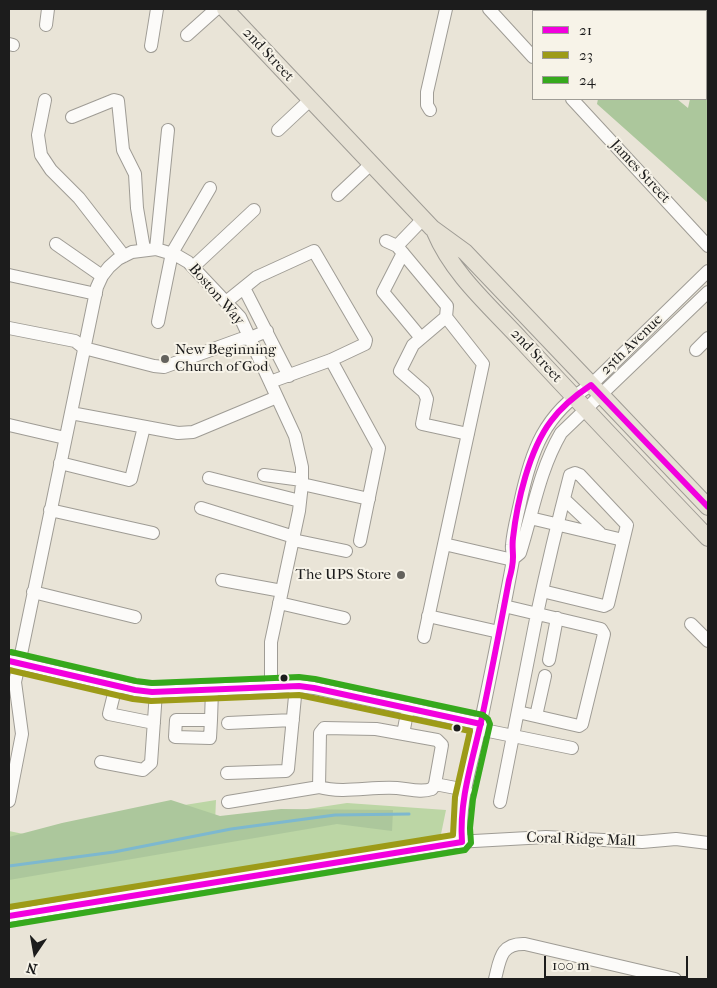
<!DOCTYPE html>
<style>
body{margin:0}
#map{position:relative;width:717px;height:988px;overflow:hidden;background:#e9e4d7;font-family:"IM FELL French Canon",serif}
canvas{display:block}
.frame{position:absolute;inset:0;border:10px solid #1c1c1c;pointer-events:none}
.legend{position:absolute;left:532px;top:10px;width:175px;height:90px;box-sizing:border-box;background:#f7f3e8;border:1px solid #9f9d96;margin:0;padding:6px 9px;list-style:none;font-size:15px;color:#1c1c1c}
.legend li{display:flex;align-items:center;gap:10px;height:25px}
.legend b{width:25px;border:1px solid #9f9d96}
.north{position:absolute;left:10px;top:928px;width:50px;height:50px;-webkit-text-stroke:4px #f7f3e8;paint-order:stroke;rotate:192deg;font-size:14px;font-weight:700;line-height:20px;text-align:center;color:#1c1c1c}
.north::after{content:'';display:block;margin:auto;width:18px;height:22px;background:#1c1c1c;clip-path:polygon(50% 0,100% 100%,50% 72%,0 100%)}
.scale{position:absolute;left:544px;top:956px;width:144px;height:22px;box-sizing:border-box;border:2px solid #1c1c1c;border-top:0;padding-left:6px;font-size:15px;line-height:18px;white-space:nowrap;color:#1c1c1c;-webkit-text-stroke:4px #f7f3e8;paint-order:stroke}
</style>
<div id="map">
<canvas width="717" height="988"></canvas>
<div class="frame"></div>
<ul class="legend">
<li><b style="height:6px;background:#f200de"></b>21</li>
<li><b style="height:6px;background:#9d9b18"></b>23</li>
<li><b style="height:6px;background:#36a91d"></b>24</li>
</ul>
<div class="north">N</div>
<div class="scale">100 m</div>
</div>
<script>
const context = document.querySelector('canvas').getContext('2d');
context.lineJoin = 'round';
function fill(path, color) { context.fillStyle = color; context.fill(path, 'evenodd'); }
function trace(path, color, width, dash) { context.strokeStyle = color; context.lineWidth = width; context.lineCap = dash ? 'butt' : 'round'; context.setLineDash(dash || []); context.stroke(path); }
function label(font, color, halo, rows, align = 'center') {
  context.font = font + ' "IM FELL French Canon",serif'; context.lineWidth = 4; context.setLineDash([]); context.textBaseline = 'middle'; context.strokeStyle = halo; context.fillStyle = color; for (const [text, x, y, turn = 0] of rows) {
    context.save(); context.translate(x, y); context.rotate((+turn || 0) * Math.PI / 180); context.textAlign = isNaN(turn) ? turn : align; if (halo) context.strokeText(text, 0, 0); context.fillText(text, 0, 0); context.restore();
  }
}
fill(new Path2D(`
 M 216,800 L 215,823 L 347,803 L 446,810 L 440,839 L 9,907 L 9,831 L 67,843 L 72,823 Z`), '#bcd6a5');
fill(new Path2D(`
 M 708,56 L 708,203 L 597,104 L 598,99 L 677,99 L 688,108 L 690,99 L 706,99 L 706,57 Z
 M 171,800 L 220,816 L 281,809 L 393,810 L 392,831 L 337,824 L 9,880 L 9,837 L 62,823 Z`), '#acc79c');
trace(new Path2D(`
 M 9,866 L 114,852 L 231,829 L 335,815 L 409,814`), '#7db8cf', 3);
const minor = new Path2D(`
 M 489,9 L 533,57
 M 46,25 L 48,9
 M 187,35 L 216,9
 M 9,44 L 13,45
 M 151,46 L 157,9
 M 572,99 L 708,246
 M 45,100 L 38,135 L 41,155 L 51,170 L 79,198 L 124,256
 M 430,110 L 427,105 L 427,92 L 446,9
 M 72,117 L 114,100 L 118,101 L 123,150 L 135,174 L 137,208 L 144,249
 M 278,130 L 310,100
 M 338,195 L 371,164
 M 386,241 L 397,246 L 447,306 L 446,317 L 483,364 L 424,637
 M 56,244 L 102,276
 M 397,246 L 423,219
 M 156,249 L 168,130
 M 403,253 L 383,292 L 421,338
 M 193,267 L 254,210
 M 9,275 L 96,294
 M 244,288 L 289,376
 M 226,302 L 257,277 L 314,251 L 366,340 L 365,344 L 331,360 L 270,382
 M 446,317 L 413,345 L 400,371 L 424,392 L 427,399 L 422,424 L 468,434
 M 158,322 L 172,253 L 210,188
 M 9,328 L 75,341 L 84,348 L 154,366 L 164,367 L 241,339 L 250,338 L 267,331
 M 696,350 L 708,338
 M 331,360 L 379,448 L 360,541
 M 71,413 L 178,433 L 193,432 L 277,397
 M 9,425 L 65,438
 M 60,463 L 129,480 L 131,479 L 144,427
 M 264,475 L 302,480
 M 209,478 L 300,501
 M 302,484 L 369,499
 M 564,499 L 600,533
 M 201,508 L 294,537
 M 50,510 L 153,533
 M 530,518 L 623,540
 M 293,540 L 346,551
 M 444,544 L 513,560
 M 514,558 L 520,553 C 533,512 539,471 561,433 L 708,292
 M 222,580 L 282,591
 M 33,592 L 135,617
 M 279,603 L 344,618
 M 504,606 L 601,629 L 604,634 L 582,724 L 579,726 L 518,712
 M 428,616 L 499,632
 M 691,624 L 708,641
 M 549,660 L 557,618
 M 9,661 L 135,690 L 152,692 L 299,686 L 314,688 L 481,724
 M 116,686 L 109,714 L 154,723
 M 536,716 L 545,676
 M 211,720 L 210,738 L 175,737 L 176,720 L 211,720 L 212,690
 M 228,723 L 293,720
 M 479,729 L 572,748
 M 403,734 L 408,708
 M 101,762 L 143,770 L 151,763 L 156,692
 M 227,773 L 286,771 L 288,769 L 296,686
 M 319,787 C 344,794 372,786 397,788 C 409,789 421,793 432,789 L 435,784
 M 9,801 L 22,734 L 15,682 L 19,664 L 97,287 L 102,276 L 109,267 L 118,259 L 132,252 L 156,249 L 176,255 L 188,262 L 240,317 L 295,436 L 302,467 L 302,484 L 299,511 L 271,642 L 271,687
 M 228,802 L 319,787 L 320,733 L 324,728 L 376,729 L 437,740 L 442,745 L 435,784 L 466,790
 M 500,802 L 537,614 C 547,567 558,521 570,475 L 575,473 L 580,475 L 627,525 L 608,604 L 604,606 L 542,591
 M 462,842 C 457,803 473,760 481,721 C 492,668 503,614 513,560 C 514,555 511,550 512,545 C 513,531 517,517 520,503 C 531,451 544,414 591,385 L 708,271
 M 9,916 L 456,842 L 546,837 L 642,842 L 676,839 L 708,843
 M 495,979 C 500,960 500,943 525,944 L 675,979`);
const major = new Path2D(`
 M 225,9 L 432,228 L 465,252 L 708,507
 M 435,232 C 453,275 491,307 522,341 C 584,408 646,473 708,538`);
trace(minor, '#9f9c95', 14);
trace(major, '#9f9c95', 18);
trace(minor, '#fcfbf9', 12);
trace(major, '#e6e1d4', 16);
trace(new Path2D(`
 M 9,661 L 135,690 L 152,692 L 299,686 L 314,688 L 481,724
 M 9,916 L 462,842 C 459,801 472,762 481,722 C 491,675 500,628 509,580 C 511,573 513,565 513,557 C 513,551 512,545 513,538 C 517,502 529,450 551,421 C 562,406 576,395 591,385 L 708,507`), '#f200de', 6);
trace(new Path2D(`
 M 9,670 L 133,699 L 151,701 L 299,695 L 470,731 L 455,797 L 453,835 L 9,907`), '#9d9b18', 6);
trace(new Path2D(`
 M 10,925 L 465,850 L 471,843 L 470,828 L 473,799 L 490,724 L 488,719 L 483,715 L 315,679 L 299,677 L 152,683 L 136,681 L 11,652`), '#36a91d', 6);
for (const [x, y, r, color] of [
 [165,359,5,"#64625d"],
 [401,575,5,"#64625d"],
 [284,678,4.5,"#1c1c1c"],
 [457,728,4.5,"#1c1c1c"]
]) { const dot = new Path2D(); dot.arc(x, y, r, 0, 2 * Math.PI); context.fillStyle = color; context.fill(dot); trace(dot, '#f7f3e8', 2); }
label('15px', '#1c1c1c', '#f7f3e8', [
 ["2nd Street",268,55,47],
 ["James Street",640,172,47],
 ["Boston Way",216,295,49],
 ["25th Avenue",632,345,-44],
 ["2nd Street",536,356,47],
 ["Coral Ridge Mall",581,840,2]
]);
label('15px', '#1c1c1c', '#f7f3e8', [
 ["New Beginning",175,350],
 ["Church of God",175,367],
 ["The UPS Store",391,575,"right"]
], 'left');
</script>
